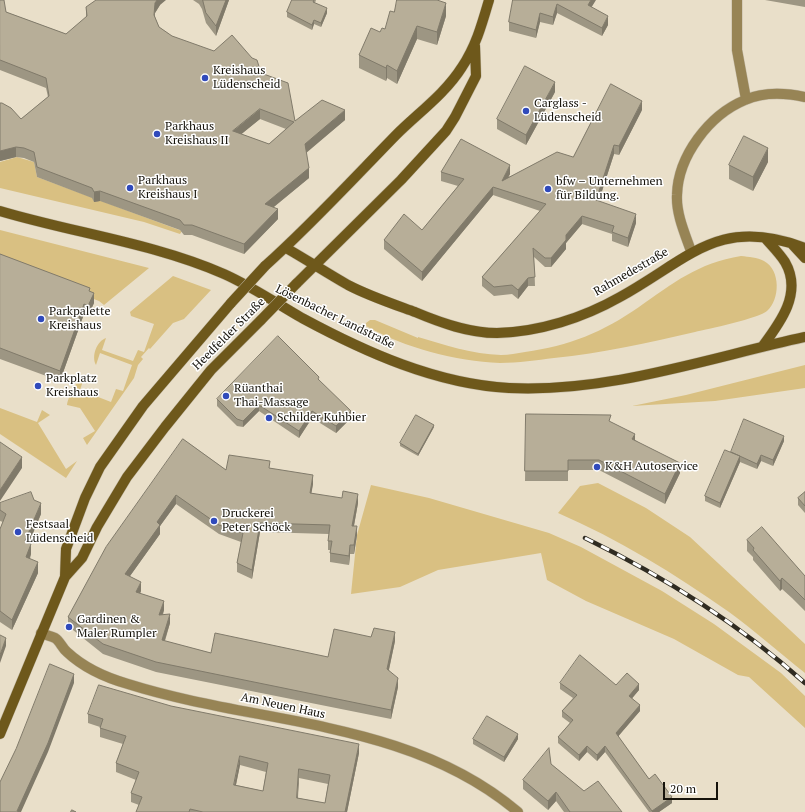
<!DOCTYPE html>
<meta charset="utf-8">
<style>
body{margin:0}
#map{position:relative;width:805px;height:812px;overflow:hidden;background:#e9dfc9;font-family:"PT Serif",serif}
canvas{display:block}
.scale{position:absolute;left:663px;top:782px;width:55px;height:18px;box-sizing:border-box;border:2px solid #16130b;border-top:0;padding-left:5px;font-size:12px;line-height:14px;white-space:nowrap;color:#16130b;-webkit-text-stroke:3px #fff;paint-order:stroke}
</style>
<div id="map">
<canvas width="805" height="812"></canvas>
<div class="scale">20 m</div>
</div>
<script>
const context = document.querySelector('canvas').getContext('2d');
context.lineJoin = 'round';
function fill(path, color) { context.fillStyle = color; context.fill(path, 'evenodd'); }
function trace(path, color, width, dash) { context.strokeStyle = color; context.lineWidth = width; context.lineCap = dash ? 'butt' : 'round'; context.setLineDash(dash || []); context.stroke(path); }
function label(font, color, halo, rows, align = 'center') {
  context.font = font + ' "PT Serif",serif'; context.lineWidth = 3; context.setLineDash([]); context.textBaseline = 'middle'; context.strokeStyle = halo; context.fillStyle = color; for (const [text, x, y, turn = 0] of rows) {
    context.save(); context.translate(x, y); context.rotate((+turn || 0) * Math.PI / 180); context.textAlign = isNaN(turn) ? turn : align; if (halo) context.strokeText(text, 0, 0); context.fillText(text, 0, 0); context.restore();
  }
}
fill(new Path2D(`
 M 17,157 L 34,162 L 37,177 L 182,231 L 180,234 L 144,222 L 0,188 L 0,162 Z
 M 0,230 L 149,268 L 104,305 L 99,301 L 0,264 Z
 M 741,256 C 749,257 757,257 764,261 C 781,270 780,300 767,311 C 760,318 708,329 695,332 C 648,343 602,353 554,358 C 537,360 518,363 500,363 C 455,361 405,348 366,326 L 366,323 L 370,320 L 375,320 L 418,338 L 418,337 C 445,345 472,354 501,355 C 509,355 517,353 525,352 C 569,346 603,332 639,307 C 673,283 698,263 741,256 Z
 M 173,276 L 211,290 L 184,319 L 173,323 L 150,349 L 149,348 L 141,357 L 143,359 L 138,365 L 134,378 L 87,445 L 83,438 L 95,431 L 80,408 L 67,405 C 68,397 76,380 84,378 L 80,390 L 111,402 L 116,389 L 123,391 L 132,365 L 100,353 L 96,365 C 91,356 97,341 106,338 L 102,350 L 133,361 L 138,350 L 144,352 L 154,324 L 131,316 L 130,312 Z
 M 805,365 L 805,388 L 715,401 L 632,406 L 686,395 Z
 M 0,408 L 37,422 L 42,410 L 50,415 L 38,423 L 66,469 L 77,461 L 66,478 L 0,434 Z
 M 598,483 L 646,508 L 690,537 L 805,644 L 805,673 C 780,653 755,631 729,612 C 675,574 618,539 558,513 L 580,486 Z
 M 371,485 L 429,498 L 549,533 L 581,547 L 662,591 L 714,624 L 781,673 L 805,696 L 805,728 L 749,677 L 738,675 L 674,639 L 586,601 L 547,580 L 541,553 L 438,570 L 400,587 L 351,594 L 357,535 Z`), '#d9c082');
const street = new Path2D(`
 M 737,0 L 737,50 L 746,99
 M 691,251 C 685,234 676,214 677,195 C 678,156 709,115 745,100 C 763,92 786,93 805,97
 M 41,633 C 45,635 51,636 55,638 C 60,641 62,648 67,652 C 83,667 107,678 128,684 C 258,725 409,719 518,812`);
const secondary = new Path2D(`
 M 0,211 C 74,233 153,243 224,274 C 251,286 276,303 302,318 C 365,352 436,384 509,388 C 609,393 708,358 805,337
 M 792,244 L 805,258
 M 286,248 C 307,260 327,273 348,285 C 369,296 393,304 415,312 C 441,323 469,333 497,333 C 539,332 583,318 620,297 C 689,259 719,215 805,248
 M 265,266 C 311,225 353,179 396,135 C 418,113 445,94 462,67 C 476,46 482,24 489,0
 M 296,284 L 401,180 L 446,131 L 455,117 L 476,76 L 475,46
 M 762,347 C 780,323 803,293 785,262 C 780,254 772,246 765,238
 M 65,577 L 66,549 L 85,498 L 100,467 L 143,406 L 231,303
 M 0,734 L 65,577 L 82,558 L 97,527 L 127,477 L 165,427 L 211,370 L 261,320`);
trace(street, '#c3baa7', 11);
trace(secondary, '#c3baa7', 11);
trace(street, '#978455', 10);
trace(secondary, '#6e581b', 10);
const rail = new Path2D(`
 M 585,538 C 665,577 739,624 805,683`);
trace(rail, '#302c22', 4.5);
trace(rail, '#fff', 3, [9]);
const secondaryBridge = new Path2D(`
 M 231,303 L 265,266
 M 261,320 L 296,284`);
trace(secondaryBridge, '#c3baa7', 11, []);
trace(secondaryBridge, '#6e581b', 10);
fill(new Path2D(`
 M 0,0 L 6,12 L 66,34 L 86,18 L 86,7 L 160,5 L 155,13 L 155,17 L 159,27 L 172,36 L 261,73 L 295,121 L 345,120 L 306,152 L 309,178 L 274,207 L 278,219 L 244,254 L 192,235 L 184,235 L 180,230 L 100,201 L 94,202 L 92,198 L 37,177 L 34,162 L 24,158 L 16,157 L 0,161 L 21,119 L 48,97 L 46,88 L 0,70 ZM 260,119 L 286,129 L 269,144 L 241,134 Z
 M 193,0 L 229,0 L 216,36 L 206,23 L 202,9 L 199,4 Z
 M 292,0 L 316,0 L 315,3 L 327,13 L 321,27 L 314,24 L 312,30 L 287,17 L 287,12 Z
 M 513,0 L 592,7 L 608,25 L 602,36 L 557,13 L 553,25 L 540,22 L 536,38 L 509,31 L 509,22 Z
 M 765,0 L 805,0 L 805,7 Z
 M 394,12 L 446,16 L 437,45 L 417,39 L 397,84 L 387,78 L 386,81 L 359,68 L 359,55 L 380,32 L 385,29 Z
 M 555,92 L 526,145 L 497,129 L 497,119 Z
 M 642,110 L 619,155 L 614,154 L 599,201 L 636,223 L 628,247 L 612,241 L 612,234 L 582,224 L 566,243 L 566,249 L 551,267 L 545,267 L 534,257 L 535,286 L 528,286 L 518,299 L 512,294 L 494,296 L 482,286 L 482,277 L 540,211 L 493,195 L 422,281 L 384,249 L 384,240 L 422,230 L 458,186 L 441,181 L 441,172 L 510,174 L 508,177 L 573,157 Z
 M 768,162 L 753,191 L 729,179 L 729,165 Z
 M 0,254 L 90,292 L 94,303 L 88,316 L 84,314 L 60,381 L 0,359 Z
 M 319,380 L 351,418 L 336,433 L 312,418 L 299,438 L 259,411 L 243,427 L 237,426 L 217,406 L 217,399 Z
 M 526,414 L 611,422 L 680,473 L 665,504 L 599,470 L 568,470 L 568,481 L 525,481 Z
 M 434,427 L 418,456 L 400,446 L 400,443 Z
 M 183,439 L 226,470 L 270,468 L 313,484 L 311,493 L 358,503 L 354,526 L 357,535 L 354,554 L 350,554 L 349,565 L 330,562 L 330,550 L 328,550 L 328,541 L 329,534 L 260,532 L 252,579 L 237,572 L 237,563 L 241,542 L 219,534 L 176,504 L 160,526 L 160,534 L 130,576 L 141,591 L 140,594 L 164,610 L 163,615 L 170,623 L 165,641 L 211,653 L 328,657 L 395,641 L 389,670 L 398,687 L 391,719 L 156,672 L 103,654 L 68,626 L 68,617 Z
 M 784,441 L 773,466 L 761,461 L 757,469 L 740,462 L 720,508 L 705,501 L 705,496 L 731,452 Z
 M 805,492 L 805,513 L 798,505 L 798,498 Z
 M 0,503 L 41,514 L 29,543 L 31,554 L 30,559 L 38,573 L 12,630 L 0,622 L 0,529 L 3,522 L 0,521 Z
 M 747,540 L 805,576 L 805,611 L 792,598 L 782,589 L 780,591 L 753,560 L 753,557 L 747,551 Z
 M 560,683 L 616,685 L 639,690 L 632,698 L 640,711 L 618,736 L 649,779 L 672,803 L 659,812 L 649,812 L 605,752 L 597,761 L 587,752 L 579,761 L 558,743 L 558,737 L 570,723 L 562,717 L 562,711 L 573,698 L 560,689 Z
 M 171,706 L 359,753 L 347,812 L 136,812 L 139,805 L 131,802 L 131,793 L 136,780 L 116,772 L 116,763 L 123,744 L 100,737 L 100,727 L 88,723 L 88,714 ZM 240,765 L 266,772 L 263,791 L 236,785 ZM 299,778 L 328,784 L 325,803 L 298,798 Z
 M 473,739 L 518,739 L 504,762 L 473,744 Z
 M 551,764 L 584,791 L 622,812 L 564,812 L 556,801 L 548,810 L 523,789 L 523,780 Z`), '#9d9683');
fill(new Path2D(`
 M 157,0 L 166,0 L 160,5 L 155,13 L 154,25 L 155,3 Z
 M 226,0 L 229,0 L 216,36 L 216,26 Z
 M 591,0 L 596,0 L 588,13 L 588,5 Z
 M 446,3 L 446,16 L 437,45 L 437,32 Z
 M 557,4 L 557,13 L 553,25 L 553,17 Z
 M 327,8 L 327,13 L 321,27 L 321,23 Z
 M 540,13 L 540,22 L 536,38 L 536,30 Z
 M 608,16 L 608,25 L 602,36 L 602,28 Z
 M 314,20 L 314,24 L 312,30 L 312,25 Z
 M 417,26 L 417,39 L 397,84 L 397,71 Z
 M 387,65 L 387,78 L 386,81 L 386,68 Z
 M 555,82 L 555,92 L 526,145 L 526,135 Z
 M 642,101 L 642,110 L 619,155 L 619,146 Z
 M 260,109 L 260,119 L 233,141 L 233,131 Z
 M 345,110 L 345,120 L 305,154 L 305,144 Z
 M 614,145 L 614,154 L 596,209 L 596,200 Z
 M 16,147 L 16,157 L 0,161 L 0,151 Z
 M 768,148 L 768,162 L 753,191 L 753,177 Z
 M 510,165 L 510,174 L 502,190 L 502,181 Z
 M 309,168 L 309,178 L 265,214 L 265,204 Z
 M 493,187 L 493,195 L 422,281 L 422,272 Z
 M 100,191 L 100,201 L 94,202 L 94,192 Z
 M 278,209 L 278,219 L 244,254 L 244,244 Z
 M 636,214 L 636,223 L 628,247 L 628,238 Z
 M 582,216 L 582,224 L 566,243 L 566,249 L 551,267 L 551,258 L 566,235 Z
 M 528,278 L 528,286 L 518,299 L 518,290 Z
 M 94,293 L 94,303 L 88,316 L 88,306 Z
 M 84,304 L 84,314 L 60,381 L 60,371 Z
 M 259,405 L 259,411 L 243,427 L 243,421 Z
 M 312,411 L 312,418 L 299,438 L 299,431 Z
 M 351,411 L 351,418 L 336,433 L 336,426 Z
 M 434,425 L 434,427 L 418,456 L 418,454 Z
 M 635,434 L 635,443 L 632,439 Z
 M 784,436 L 784,441 L 773,466 L 773,460 Z
 M 761,455 L 761,461 L 757,469 L 757,464 Z
 M 740,456 L 740,462 L 720,508 L 720,503 Z
 M 22,457 L 22,468 L 0,501 L 0,490 Z
 M 680,463 L 680,473 L 665,504 L 665,494 Z
 M 313,475 L 313,484 L 310,502 L 310,493 Z
 M 358,494 L 358,503 L 352,536 L 352,526 Z
 M 176,495 L 176,504 L 160,526 L 160,534 L 125,583 L 125,574 L 157,522 Z
 M 41,503 L 41,514 L 25,552 L 25,541 Z
 M 260,523 L 260,532 L 252,579 L 252,570 Z
 M 357,526 L 357,535 L 354,554 L 354,545 Z
 M 31,544 L 31,554 L 26,568 L 26,557 Z
 M 350,545 L 350,554 L 349,565 L 349,556 Z
 M 38,562 L 38,573 L 12,630 L 12,620 Z
 M 782,578 L 782,589 L 780,591 L 780,581 Z
 M 141,582 L 141,591 L 136,601 L 136,592 Z
 M 164,601 L 164,610 L 159,624 L 159,615 Z
 M 170,614 L 170,623 L 162,649 L 162,640 Z
 M 395,632 L 395,641 L 387,678 L 387,669 Z
 M 6,638 L 6,646 L 0,663 L 0,655 Z
 M 74,674 L 74,683 L 48,752 L 21,812 L 17,812 L 17,811 Z
 M 398,678 L 398,687 L 391,719 L 391,710 Z
 M 639,684 L 639,690 L 629,702 L 629,696 Z
 M 640,705 L 640,711 L 616,739 L 616,733 Z
 M 518,734 L 518,739 L 504,762 L 504,757 Z
 M 359,744 L 359,753 L 347,812 L 345,812 Z
 M 587,746 L 587,752 L 579,761 L 579,755 Z
 M 605,746 L 605,752 L 597,761 L 597,755 Z
 M 240,756 L 240,765 L 234,794 L 234,785 Z
 M 299,769 L 299,778 L 297,807 L 297,798 Z
 M 556,792 L 556,801 L 548,810 L 548,801 Z
 M 672,797 L 672,803 L 659,812 L 652,812 L 652,811 Z`), '#807a6a');
const building = new Path2D(`
 M 0,0 L 4,0 L 6,12 L 66,34 L 87,16 L 86,7 L 96,0 L 157,0 L 155,3 L 154,15 L 159,27 L 172,36 L 214,51 L 232,35 L 252,58 L 257,60 L 261,73 L 288,83 L 295,121 L 322,100 L 345,110 L 305,144 L 309,168 L 265,204 L 278,209 L 244,244 L 192,225 L 184,225 L 180,220 L 100,191 L 94,192 L 92,188 L 37,167 L 34,152 L 24,148 L 16,147 L 0,151 L 0,103 L 2,103 L 11,108 L 21,119 L 49,96 L 46,78 L 0,60 ZM 260,109 L 294,122 L 269,144 L 233,131 Z
 M 203,0 L 226,0 L 216,26 L 206,13 Z
 M 292,0 L 314,0 L 313,2 L 327,8 L 321,23 L 314,20 L 312,25 L 287,12 Z
 M 397,0 L 437,0 L 446,3 L 437,32 L 417,26 L 397,71 L 387,65 L 386,68 L 359,55 L 371,28 L 380,32 L 382,28 L 385,29 L 390,11 L 394,12 Z
 M 513,0 L 591,0 L 588,5 L 608,16 L 602,28 L 557,4 L 553,17 L 540,13 L 536,30 L 509,22 Z
 M 525,66 L 555,82 L 526,135 L 497,119 Z
 M 611,84 L 642,101 L 619,146 L 614,145 L 596,200 L 636,214 L 628,238 L 612,232 L 614,226 L 582,216 L 566,235 L 566,240 L 551,258 L 545,258 L 533,248 L 535,277 L 528,278 L 518,290 L 512,285 L 494,287 L 482,277 L 546,204 L 493,187 L 422,272 L 384,240 L 404,214 L 422,230 L 464,179 L 441,172 L 461,139 L 510,165 L 502,181 L 557,152 L 573,157 Z
 M 744,136 L 768,148 L 753,177 L 729,165 Z
 M 0,254 L 90,288 L 89,291 L 94,293 L 88,306 L 84,304 L 60,371 L 0,348 Z
 M 278,336 L 319,377 L 318,379 L 351,411 L 336,426 L 312,411 L 299,431 L 259,405 L 243,421 L 237,419 L 217,399 Z
 M 526,414 L 611,415 L 609,421 L 635,434 L 632,439 L 680,463 L 665,494 L 599,460 L 568,460 L 568,471 L 525,471 Z
 M 416,415 L 434,425 L 418,454 L 400,443 Z
 M 744,419 L 784,436 L 773,460 L 761,455 L 757,464 L 731,452 Z
 M 183,439 L 226,470 L 229,455 L 270,461 L 269,468 L 313,475 L 310,493 L 342,498 L 343,491 L 358,494 L 352,526 L 357,526 L 354,545 L 350,545 L 349,556 L 330,553 L 332,541 L 328,541 L 330,525 L 260,523 L 252,570 L 237,563 L 243,533 L 219,525 L 176,495 L 157,522 L 160,525 L 125,574 L 141,582 L 136,592 L 164,601 L 159,615 L 170,614 L 162,640 L 211,653 L 215,633 L 328,657 L 334,629 L 371,637 L 374,628 L 395,632 L 387,669 L 398,678 L 391,710 L 156,662 L 103,644 L 68,617 L 106,547 Z
 M 0,442 L 22,457 L 0,490 Z
 M 725,450 L 740,456 L 720,503 L 705,496 Z
 M 31,492 L 34,500 L 41,503 L 25,541 L 31,544 L 26,557 L 38,562 L 12,620 L 0,611 L 0,529 L 6,514 L 0,510 L 0,503 Z
 M 805,492 L 805,506 L 798,498 Z
 M 762,527 L 805,576 L 805,600 L 792,587 L 782,578 L 780,581 L 753,550 L 754,548 L 747,540 Z
 M 0,635 L 6,638 L 0,655 Z
 M 580,655 L 616,685 L 627,673 L 639,684 L 629,696 L 640,705 L 616,733 L 649,779 L 655,774 L 672,797 L 652,811 L 605,746 L 597,755 L 587,746 L 579,755 L 558,737 L 573,720 L 562,711 L 577,695 L 560,683 Z
 M 50,664 L 74,674 L 48,743 L 17,811 L 20,812 L 0,812 L 0,782 L 16,749 Z
 M 99,685 L 171,706 L 359,744 L 345,812 L 203,812 L 190,809 L 189,812 L 136,812 L 142,797 L 131,793 L 139,772 L 116,763 L 126,736 L 100,728 L 103,719 L 88,714 ZM 240,756 L 268,763 L 263,791 L 234,785 ZM 299,769 L 330,775 L 325,803 L 297,798 Z
 M 487,716 L 518,734 L 504,757 L 473,739 Z
 M 549,748 L 551,764 L 584,791 L 598,781 L 622,812 L 570,812 L 556,792 L 548,801 L 523,780 Z
 M 72,810 L 76,812 L 71,812 Z`);
fill(building, '#b7ae98');
trace(building, '#807a6a', 1);
for (const [x, y, r, color] of [
 [205,78,4,"#304abb"],
 [526,111,4,"#304abb"],
 [157,134,4,"#304abb"],
 [130,188,4,"#304abb"],
 [548,189,4,"#304abb"],
 [41,319,4,"#304abb"],
 [38,386,4,"#304abb"],
 [226,396,4,"#304abb"],
 [269,418,4,"#304abb"],
 [597,467,4,"#304abb"],
 [214,521,4,"#304abb"],
 [18,532,4,"#304abb"],
 [69,627,4,"#304abb"]
]) { const dot = new Path2D(); dot.arc(x, y, r, 0, 2 * Math.PI); context.fillStyle = color; context.fill(dot); trace(dot, '#fff', 1.5); }
label('12px', '#16130b', '#fff', [
 ["Kreishaus",213,71],
 ["Lüdenscheid",213,85],
 ["Carglass -",534,104],
 ["Lüdenscheid",534,118],
 ["Parkhaus",165,127],
 ["Kreishaus II",165,141],
 ["Parkhaus",138,181],
 ["Kreishaus I",138,195],
 ["bfw – Unternehmen",556,182],
 ["für Bildung.",556,196],
 ["Parkpalette",49,312],
 ["Kreishaus",49,326],
 ["Parkplatz",46,379],
 ["Kreishaus",46,393],
 ["Rüanthai",234,389],
 ["Thai-Massage",234,403],
 ["Schilder Kuhbier",277,418],
 ["K&H Autoservice",605,467],
 ["Druckerei",222,514],
 ["Peter Schöck",222,528],
 ["Festsaal",26,525],
 ["Lüdenscheid",26,539],
 ["Gardinen &",77,620],
 ["Maler Rumpler",77,634]
], 'left');
label('12px', '#16130b', '#fff', [
 ["Rahmedestraße",631,272,-30],
 ["Lösenbacher Landstraße",335,317,26],
 ["Heedfelder Straße",229,334,-45],
 ["Am Neuen Haus",283,706,12]
]);
</script>
